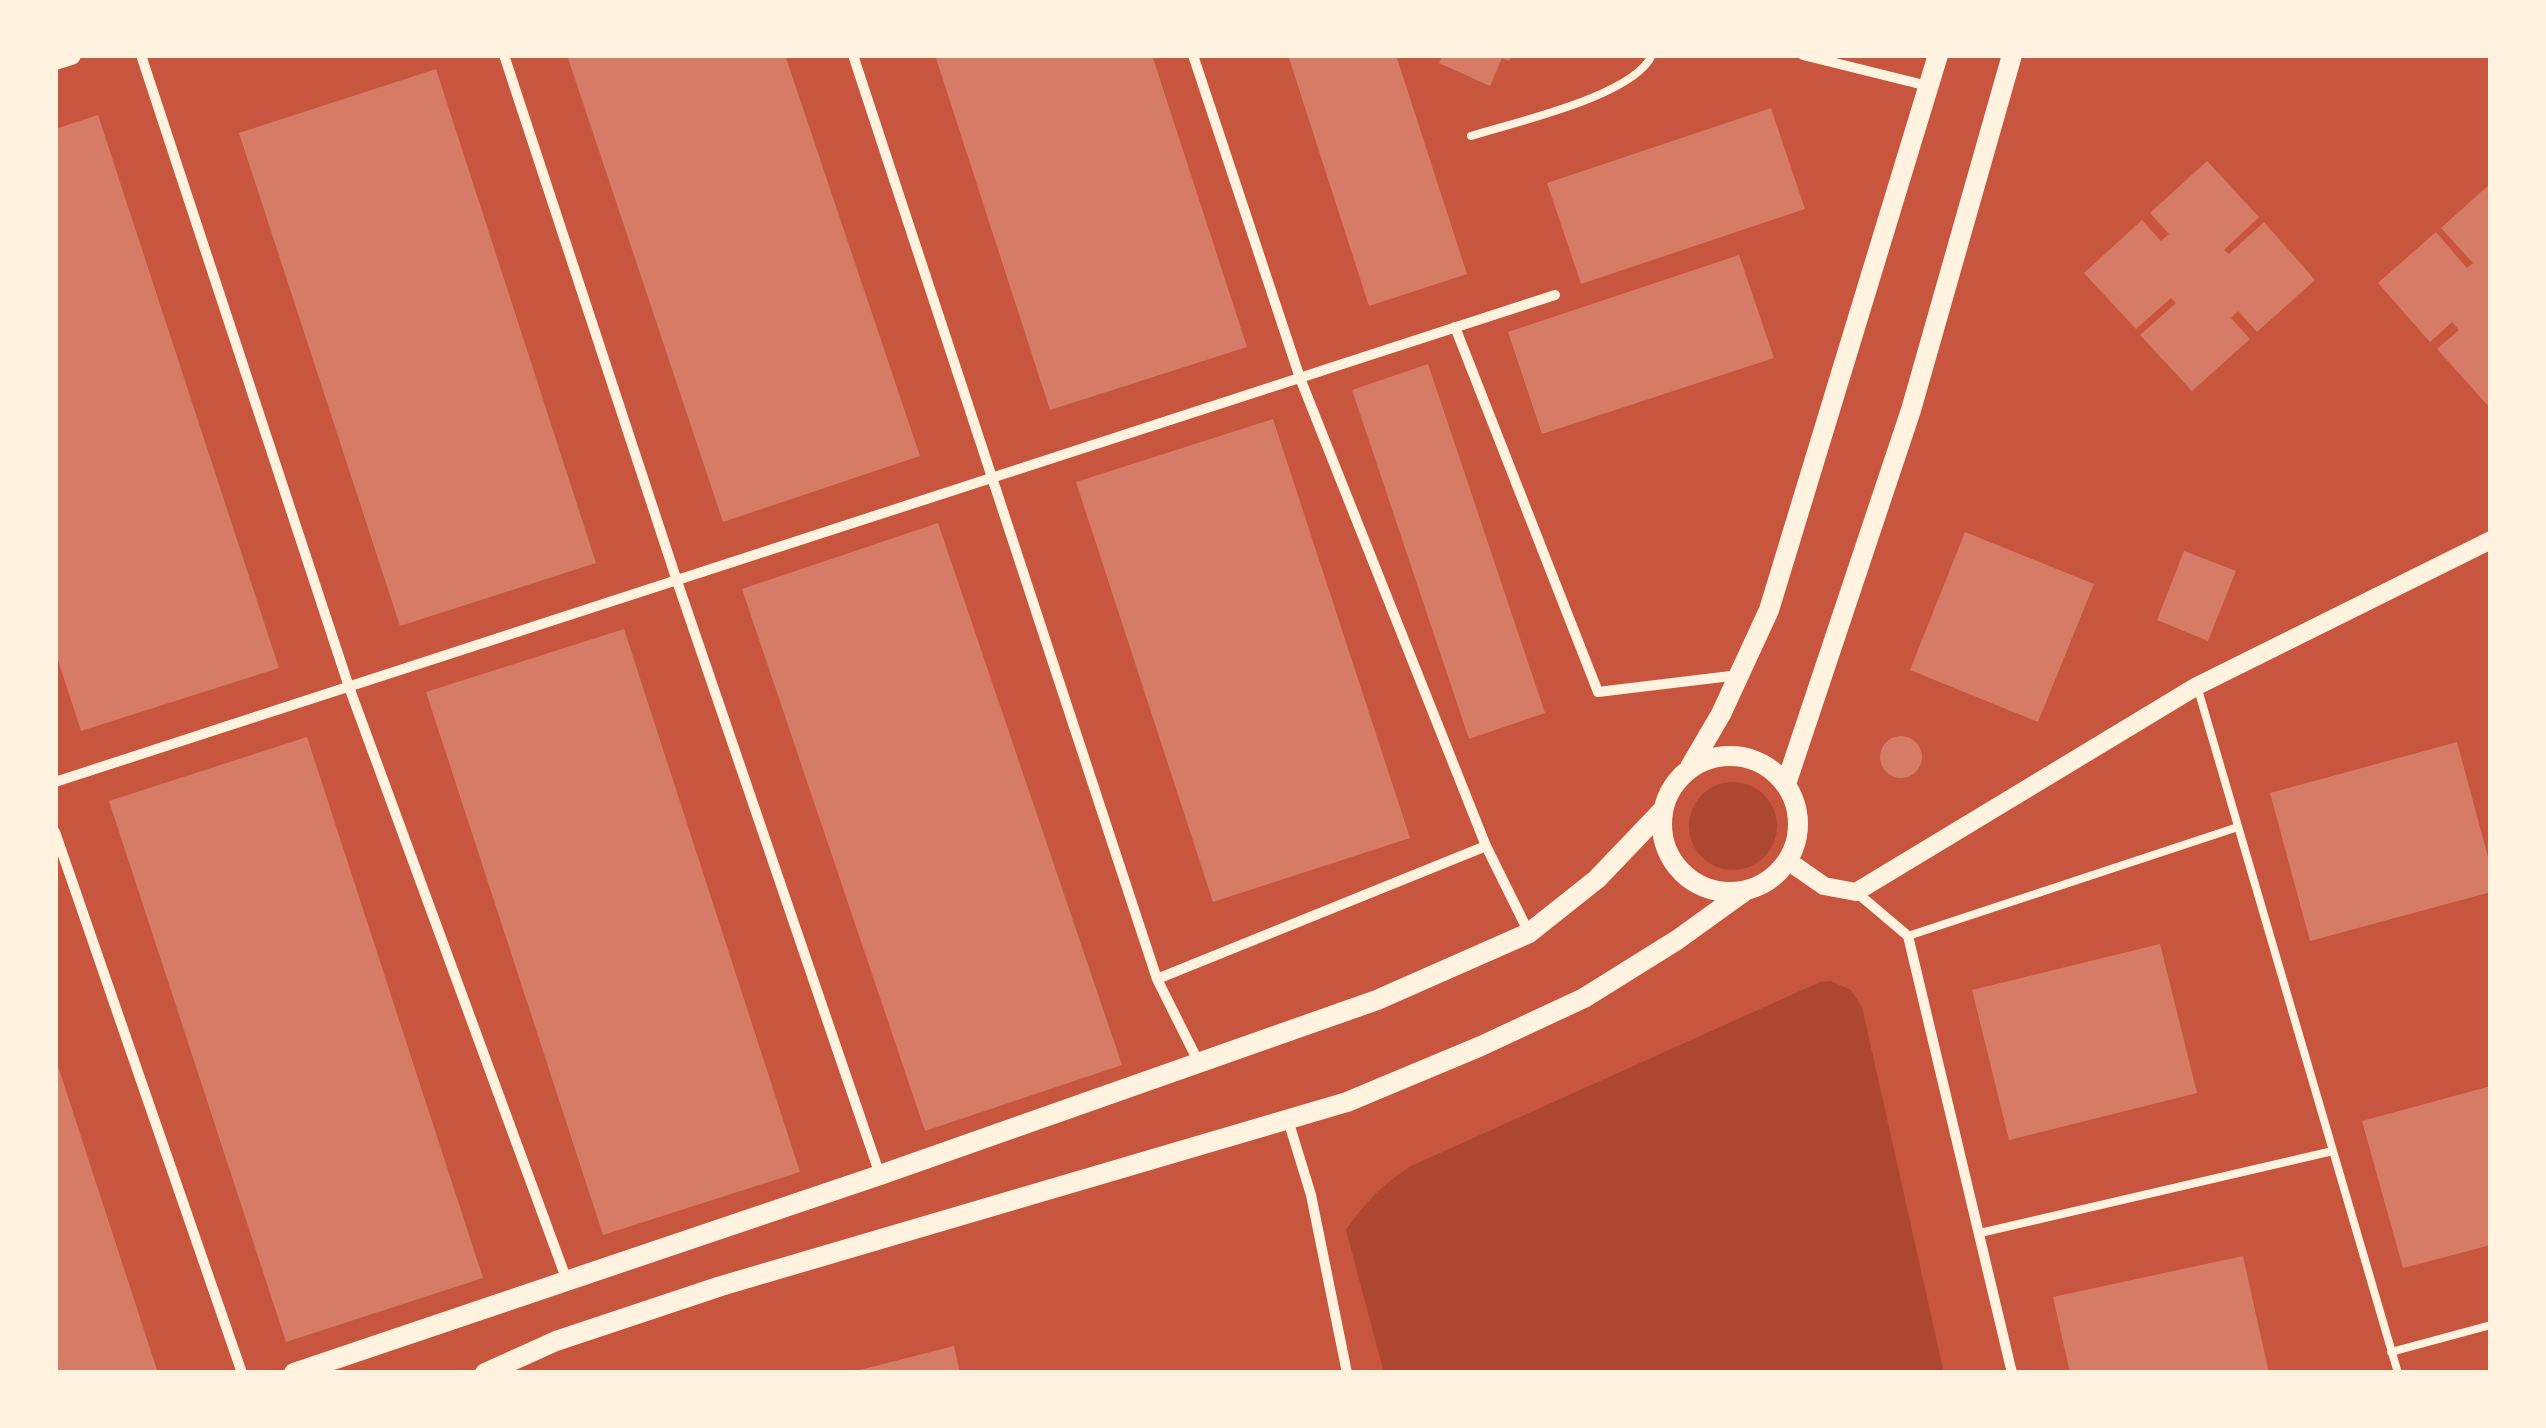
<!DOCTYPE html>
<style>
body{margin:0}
#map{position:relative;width:2546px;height:1428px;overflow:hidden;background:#c8553d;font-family:Helvetica,sans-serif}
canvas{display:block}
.frame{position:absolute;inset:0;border:58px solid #fff3e0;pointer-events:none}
</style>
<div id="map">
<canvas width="2546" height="1428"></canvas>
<div class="frame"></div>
</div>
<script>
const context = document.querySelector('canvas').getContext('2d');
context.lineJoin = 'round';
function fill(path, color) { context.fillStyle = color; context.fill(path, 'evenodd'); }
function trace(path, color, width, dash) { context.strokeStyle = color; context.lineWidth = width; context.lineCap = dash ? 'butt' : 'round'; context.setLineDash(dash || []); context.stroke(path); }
fill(new Path2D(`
 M1689 826a44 44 0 1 1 88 0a44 44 0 1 1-88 0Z
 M 1831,981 L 1851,990 L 1862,1007 L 1944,1373 L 1384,1373 L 1346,1230 C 1364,1203 1383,1184 1411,1166 L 1820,982 Z`), '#ae4732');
fill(new Path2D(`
 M 567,55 L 785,55 L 920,456 L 723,522 Z
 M 935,55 L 1152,55 L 1247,347 L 1050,410 Z
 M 1288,55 L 1396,55 L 1467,274 L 1369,306 Z
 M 1443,55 L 1512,55 L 1509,61 L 1502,58 L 1490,86 L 1439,63 Z
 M 436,69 L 596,563 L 400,626 L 239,133 Z
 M 1771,108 L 1805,209 L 1581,284 L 1547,183 Z
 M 98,115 L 279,668 L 81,731 L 55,651 L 55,129 Z
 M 2207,161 L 2259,217 L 2224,250 L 2229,254 L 2264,222 L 2315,280 L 2257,332 L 2238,311 L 2231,318 L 2250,339 L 2192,391 L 2140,335 L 2176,303 L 2171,298 L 2136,329 L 2084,273 L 2142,220 L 2161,241 L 2169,234 L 2150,213 Z
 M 2491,183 L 2491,409 L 2437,349 L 2459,330 L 2452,322 L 2430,342 L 2378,283 L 2436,232 L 2467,268 L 2473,263 L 2441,228 Z
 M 1739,255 L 1774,358 L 1542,434 L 1508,332 Z
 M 1428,364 L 1545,713 L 1469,739 L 1352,390 Z
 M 1273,419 L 1410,838 L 1213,902 L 1076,482 Z
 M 938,523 L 1122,1065 L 925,1131 L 742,589 Z
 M 1965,532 L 2094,584 L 2038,722 L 1910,670 Z
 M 2184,551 L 2236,571 L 2208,641 L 2157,620 Z
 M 624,629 L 800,1172 L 603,1235 L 426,692 Z
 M1880 757a21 21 0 1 1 42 0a21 21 0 1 1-42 0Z
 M 307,737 L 483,1278 L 286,1342 L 109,801 Z
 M 2457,742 L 2491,868 L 2491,892 L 2310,941 L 2270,793 Z
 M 2160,944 L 2197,1093 L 2009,1140 L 1972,990 Z
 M 55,1060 L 56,1060 L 158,1373 L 55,1373 Z
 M 2491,1086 L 2491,1245 L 2403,1268 L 2362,1121 Z
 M 2243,1256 L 2269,1373 L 2070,1373 L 2053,1297 Z
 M 954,1346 L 960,1373 L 852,1373 L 852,1372 Z`), '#d67c66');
trace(new Path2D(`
 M 1471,136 C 1515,122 1634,96 1652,55
 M 2197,686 L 2398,1373
 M 1908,936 L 2238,827
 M 1980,1233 L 2333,1151
 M 2391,1352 L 2491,1325`), '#fff3e0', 8);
trace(new Path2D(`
 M 141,55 L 349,687 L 566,1278
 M 504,55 L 677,581 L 880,1175
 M 853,55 L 1157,979 L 1199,1063
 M 1193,55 L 1300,378 L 1486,846 L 1529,933
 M 1803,55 L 1928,86
 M 1455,327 L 1598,692 L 1739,675
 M 55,782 L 1555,295
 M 55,832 L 242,1373
 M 1856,892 L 1908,936 L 2012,1373
 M 1157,979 L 1486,846
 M 1288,1120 L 1311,1195 L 1347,1373`), '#fff3e0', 10);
trace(new Path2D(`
 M 1788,861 L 1824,886 L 1856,892 L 2197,686 L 2491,540`), '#fff3e0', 18);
trace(new Path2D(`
 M 55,60 L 71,55
 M1662 824a68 68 0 1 1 136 0a68 68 0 1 1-136 0Z
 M 1690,767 L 1721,714 L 1769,610 L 1938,55
 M 1786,784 L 1911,410 L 2012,55
 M 294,1373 L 880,1175 L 1377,1000 L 1529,933 L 1597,879 L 1662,811
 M 485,1373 L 556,1341 L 721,1286 L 1347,1102 L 1481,1046 L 1584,998 L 1677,940 L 1745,891`), '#fff3e0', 20);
</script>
